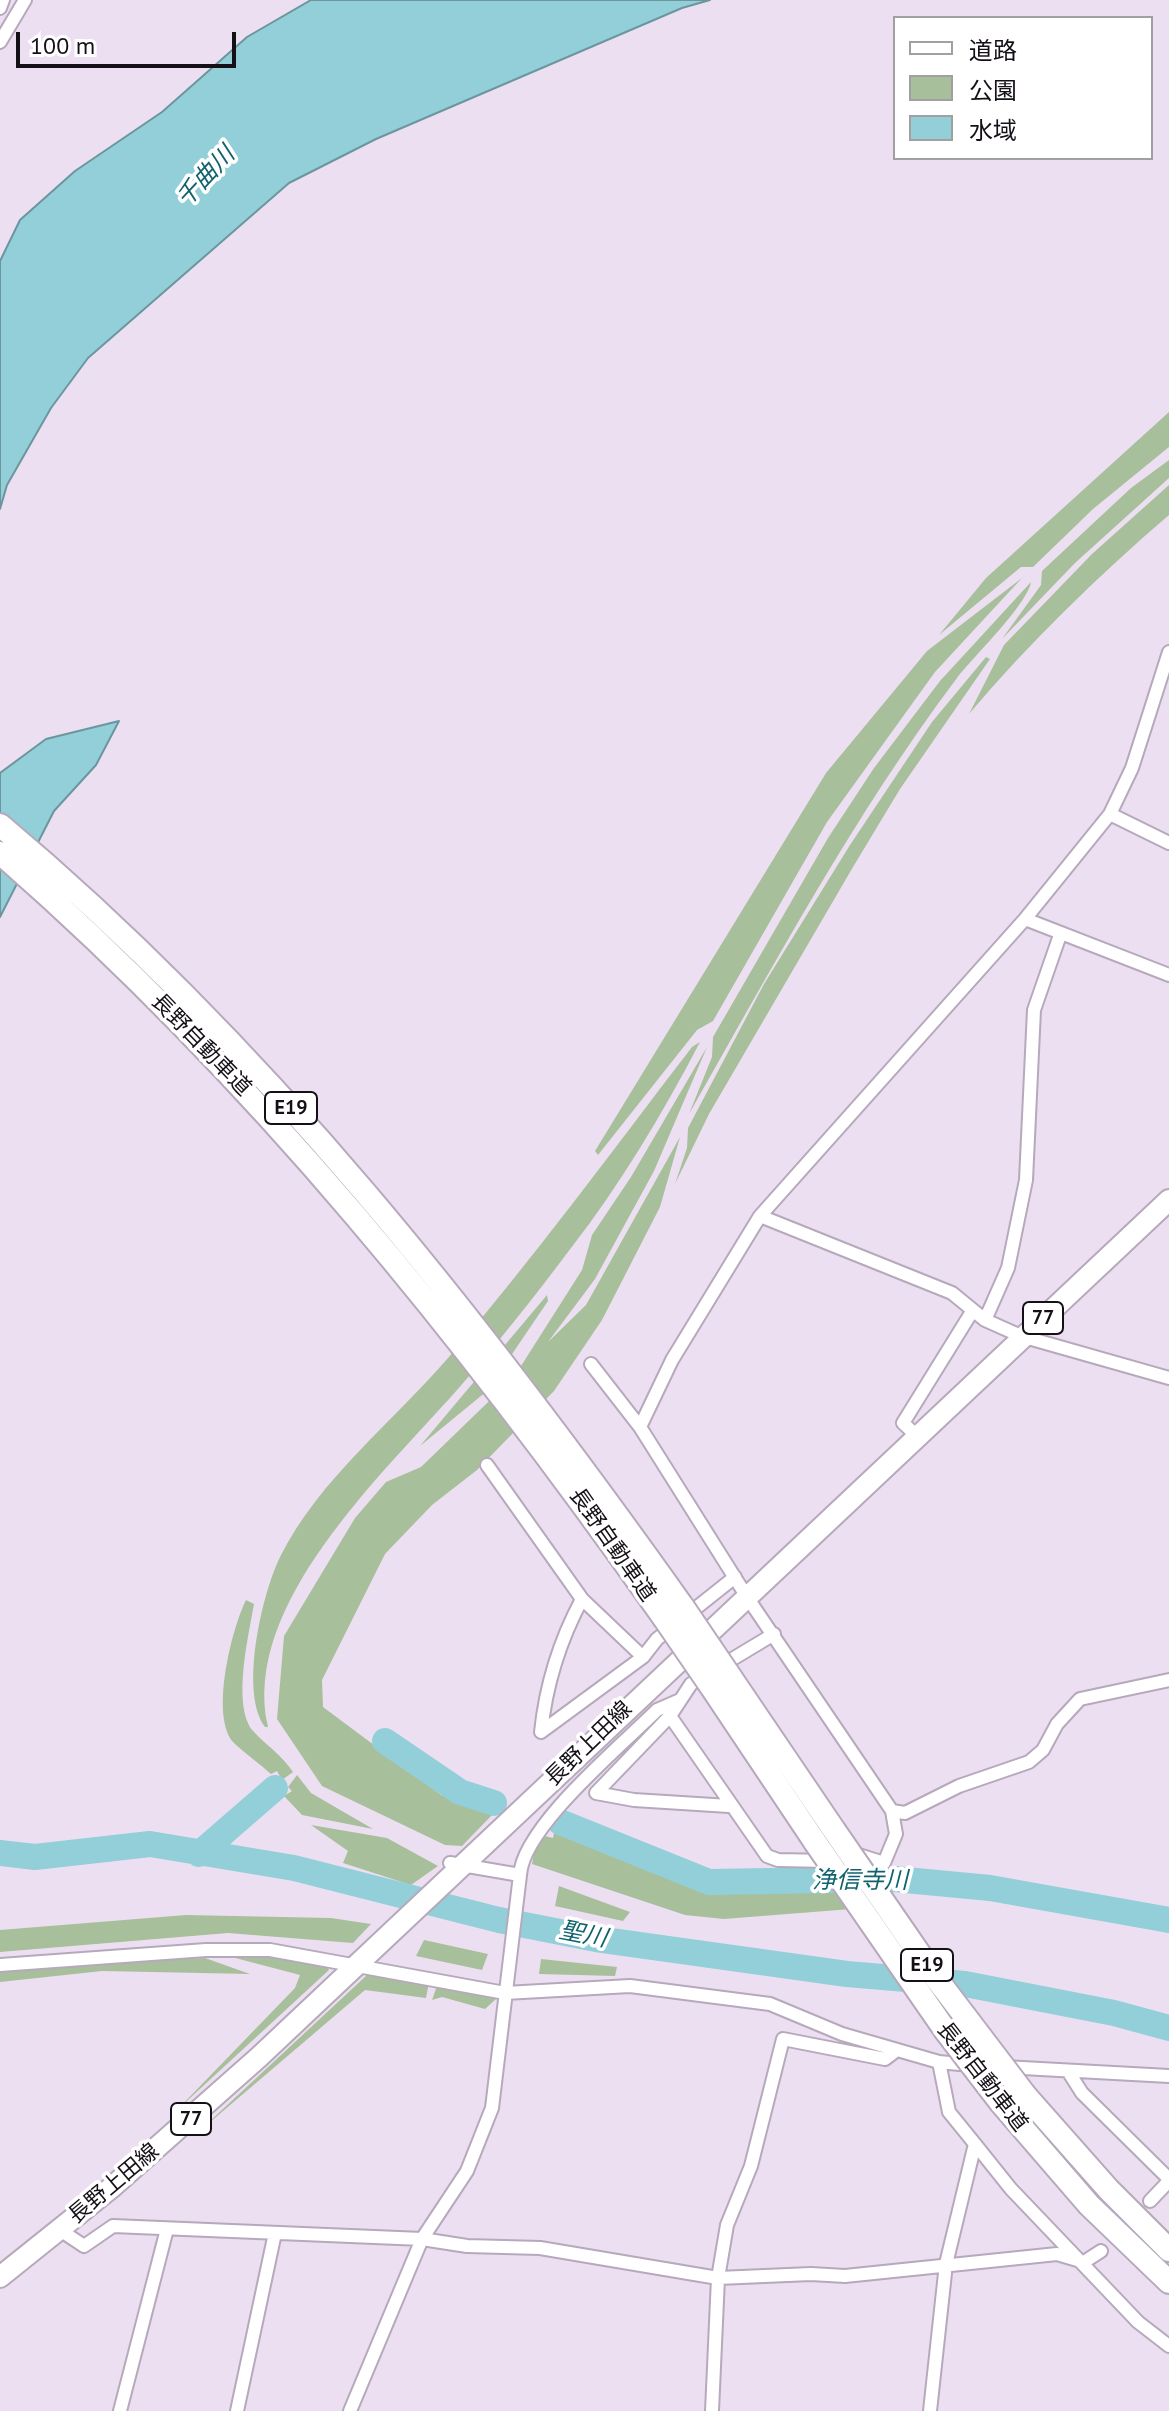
<!DOCTYPE html>
<meta charset="utf-8">
<style>
body{margin:0}
#map{position:relative;width:1169px;height:2411px;overflow:hidden;background:#eddff2;font-family:"PT Sans","Noto Sans JP",sans-serif}
canvas{display:block}
.legend{position:absolute;left:893px;top:16px;width:260px;height:144px;box-sizing:border-box;background:#fff;border:2px solid #a19fa2;margin:0;padding:10px 14px;list-style:none;font-size:24px;color:#151017}
.legend li{display:flex;align-items:center;gap:16px;height:40px}
.legend b{width:40px;border:2px solid #a19fa2}
.scale{position:absolute;left:16px;top:32px;width:220px;height:36px;box-sizing:border-box;border:4px solid #151017;border-top:0;padding-left:10px;font-size:24px;line-height:28px;white-space:nowrap;color:#151017;-webkit-text-stroke:6px #fff;paint-order:stroke}
</style>
<div id="map">
<canvas width="1169" height="2411"></canvas>
<ul class="legend">
<li><b style="height:10px;background:#fff"></b>道路</li>
<li><b style="height:22px;background:#a8bf9b"></b>公園</li>
<li><b style="height:22px;background:#92cfd8"></b>水域</li>
</ul>
<div class="scale">100 m</div>
</div>
<script>
const context = document.querySelector('canvas').getContext('2d');
context.lineJoin = 'round';
function fill(path, color) { context.fillStyle = color; context.fill(path, 'evenodd'); }
function trace(path, color, width, dash) { context.strokeStyle = color; context.lineWidth = width; context.lineCap = dash ? 'butt' : 'round'; context.setLineDash(dash || []); context.stroke(path); }
function label(font, color, halo, rows, align = 'center') {
  context.font = font + ' "PT Sans","Noto Sans JP",sans-serif'; context.lineWidth = 7; context.setLineDash([]); context.textBaseline = 'middle'; context.strokeStyle = halo; context.fillStyle = color; for (const [text, x, y, turn = 0] of rows) {
    context.save(); context.translate(x, y); context.rotate((+turn || 0) * Math.PI / 180); context.textAlign = isNaN(turn) ? turn : align; if (halo) context.strokeText(text, 0, 0); context.fillText(text, 0, 0); context.restore();
  }
}
fill(new Path2D(`
 M 1169,412 L 1169,447 L 1093,509 L 1033,567 L 1021,567 L 939,635 L 986,578 Z
 M 1169,460 L 1169,478 L 1075,563 L 1002,639 L 1041,585 L 1042,571 L 1131,488 Z
 M 1169,485 L 1169,515 C 1098,576 1030,642 969,714 L 1004,645 L 1092,554 Z
 M 1022,578 L 935,672 L 827,822 L 713,1021 L 697,1030 L 598,1155 L 595,1151 L 826,773 L 927,651 Z
 M 1031,582 C 1027,605 974,656 957,678 C 854,815 773,966 689,1114 L 712,1057 L 713,1037 L 828,838 L 874,768 L 940,681 Z
 M 986,657 L 990,659 L 900,789 L 853,867 L 709,1114 L 675,1184 L 687,1148 L 688,1128 L 764,984 L 850,845 L 932,722 Z
 M 700,1042 C 663,1113 620,1185 571,1248 C 535,1296 497,1344 457,1390 C 384,1473 240,1605 268,1727 L 265,1727 C 239,1692 262,1594 280,1557 C 319,1479 392,1423 448,1358 C 534,1258 612,1151 692,1047 Z
 M 707,1047 L 654,1171 L 595,1279 L 548,1342 L 586,1305 L 680,1137 L 660,1207 L 602,1320 L 554,1391 L 477,1470 L 432,1505 L 385,1554 L 322,1680 L 323,1707 L 441,1795 L 493,1814 L 462,1846 L 445,1845 L 322,1786 L 277,1719 L 284,1636 L 355,1518 L 386,1482 L 421,1467 L 514,1377 L 582,1270 L 592,1235 L 631,1177 Z
 M 547,1295 L 548,1301 L 487,1391 L 420,1446 Z
 M 246,1600 L 254,1604 C 249,1634 231,1708 254,1732 C 267,1746 281,1754 293,1772 L 282,1780 L 277,1771 L 271,1774 C 260,1764 242,1751 234,1743 C 209,1717 232,1628 246,1600 Z
 M 297,1775 L 311,1793 L 373,1829 L 302,1815 L 284,1796 L 292,1791 L 288,1787 Z
 M 311,1825 L 387,1838 L 438,1866 L 411,1885 L 343,1863 L 348,1851 Z
 M 555,1828 L 719,1892 L 834,1886 L 851,1909 L 724,1919 L 685,1915 L 532,1864 L 536,1842 L 541,1835 L 553,1838 Z
 M 559,1886 L 630,1912 L 623,1921 L 555,1906 Z
 M 186,1915 L 331,1918 L 371,1924 L 353,1943 L 228,1933 L 0,1952 L 0,1930 Z
 M 424,1940 L 488,1954 L 482,1970 L 416,1956 Z
 M 224,1955 L 259,1955 L 323,1962 L 329,1970 L 176,2111 L 295,1988 L 300,1975 Z
 M 205,1958 L 250,1974 L 102,1971 L 0,1982 L 0,1970 L 74,1962 Z
 M 541,1959 L 617,1967 L 615,1976 L 539,1974 Z
 M 367,1975 L 429,1982 L 426,1998 L 365,1990 L 195,2135 Z
 M 438,1983 L 497,1998 L 485,2009 L 442,1997 L 432,2000 Z`), '#a8bf9b');
const water = new Path2D(`
 M 311,0 L 710,0 L 682,8 L 376,139 L 289,183 L 88,358 L 51,408 L 7,485 L 0,509 L 0,261 L 20,220 L 75,171 L 162,112 L 247,37 Z
 M 119,721 L 96,765 L 54,811 L 0,917 L 0,773 L 46,739 Z`);
fill(water, '#92cfd8');
trace(water, '#6c969e', 2);
trace(new Path2D(`
 M 385,1741 L 460,1792 L 494,1803
 M 560,1822 L 709,1882 L 895,1879 L 990,1888 L 1169,1920
 M 0,1853 L 35,1857 L 150,1844 L 294,1868 L 499,1920 L 596,1939 L 847,1974 L 965,1984 L 1114,2013 L 1169,2028
 M 199,1854 L 275,1788`), '#92cfd8', 26);
const minor = new Path2D(`
 M 0,8 L 3,0
 M 0,42 L 25,0
 M 1110,814 L 1169,843
 M 1025,919 L 1169,975
 M 760,1216 L 952,1293 L 985,1320 L 1021,1336 L 1169,1378
 M 985,1320 L 1008,1268 L 1026,1180 L 1034,1010 L 1060,935
 M 591,1364 L 640,1427 L 747,1597 L 892,1811 L 896,1834 L 884,1863 L 859,1855 L 851,1857
 M 640,1427 L 672,1360 L 760,1216 L 1025,919 L 1110,814 L 1132,768 L 1169,652
 M 918,1437 L 903,1423 L 973,1310
 M 487,1465 L 582,1599 L 643,1657 L 657,1639 L 735,1577
 M 582,1599 C 559,1642 546,1684 541,1732 L 643,1657
 M 774,1634 L 691,1684 L 670,1716 L 767,1856 L 778,1860 L 829,1861
 M 670,1716 L 596,1793 L 634,1800 L 729,1806
 M 892,1811 L 905,1813 L 959,1786 L 1029,1762 L 1043,1750 L 1057,1724 L 1080,1699 L 1169,1680
 M 520,1875 C 523,1827 620,1747 657,1710 L 680,1700
 M 0,1965 L 206,1950 L 270,1950 L 505,1993 L 630,1986 L 770,2004 L 842,2034 L 939,2062 L 970,2065
 M 939,2062 L 949,2112 L 975,2144 L 1011,2189 L 1138,2322 L 1169,2346
 M 1004,2067 L 1169,2076
 M 1068,2071 L 1082,2093 L 1169,2179
 M 1150,2201 L 1169,2181
 M 60,2230 L 84,2246 L 113,2226 L 422,2239 L 467,2246 L 540,2248 L 718,2278 L 811,2274 L 845,2276 L 1057,2254 L 1084,2262 L 1101,2251
 M 120,2411 L 167,2229
 M 237,2411 L 275,2233
 M 350,2411 L 422,2239 L 467,2171 L 492,2108 L 520,1875 L 450,1863
 M 712,2411 L 718,2278 L 727,2225 L 751,2166 L 783,2039 L 885,2059 L 897,2050
 M 930,2411 L 946,2264 L 975,2144`);
const primary = new Path2D(`
 M 0,2277 L 111,2188 L 259,2057 L 1169,1200`);
const motorway = new Path2D(`
 M 0,825 C 267,1049 482,1324 683,1607
 M 0,853 C 256,1076 469,1341 664,1618
 M 727,1672 L 834,1830
 M 710,1685 L 815,1842
 M 1025,2095 L 1109,2190 L 1169,2250
 M 1001,2103 L 1089,2205 L 1169,2282`);
trace(minor, '#b6a9bb', 16);
trace(primary, '#b6a9bb', 24);
trace(motorway, '#b6a9bb', 26);
trace(minor, '#fff', 12);
trace(primary, '#fff', 20);
trace(motorway, '#fff', 22);
const motorwayBridge = new Path2D(`
 M 683,1607 L 727,1672
 M 664,1618 L 710,1685
 M 834,1830 L 936,1978 L 1025,2095
 M 815,1842 L 945,2030 L 1001,2103`);
trace(motorwayBridge, '#b6a9bb', 26, []);
trace(motorwayBridge, '#fff', 22);
for (const [x, y, w] of [
 [291,1108,52],
 [1043,1318,40],
 [927,1965,52],
 [191,2119,40]
]) { const box = new Path2D(); box.roundRect(x - w / 2, y - 16, w, 32, 6); context.fillStyle = '#fff'; context.fill(box); trace(box, '#151017', 2); }
label('bold 20px', '#151017', null, [
 ["E19",291,1108],
 ["77",1043,1318],
 ["E19",927,1965],
 ["77",191,2119]
]);
label('22px', '#151017', '#fff', [
 ["長野自動車道",201,1045,46],
 ["長野自動車道",612,1545,55],
 ["長野上田線",589,1744,-44],
 ["長野自動車道",982,2077,52],
 ["長野上田線",114,2184,-40]
]);
label('italic 24px', '#10636e', '#fff', [
 ["千曲川",206,177,-47],
 ["浄信寺川",860,1881],
 ["聖川",583,1935,11]
]);
</script>
